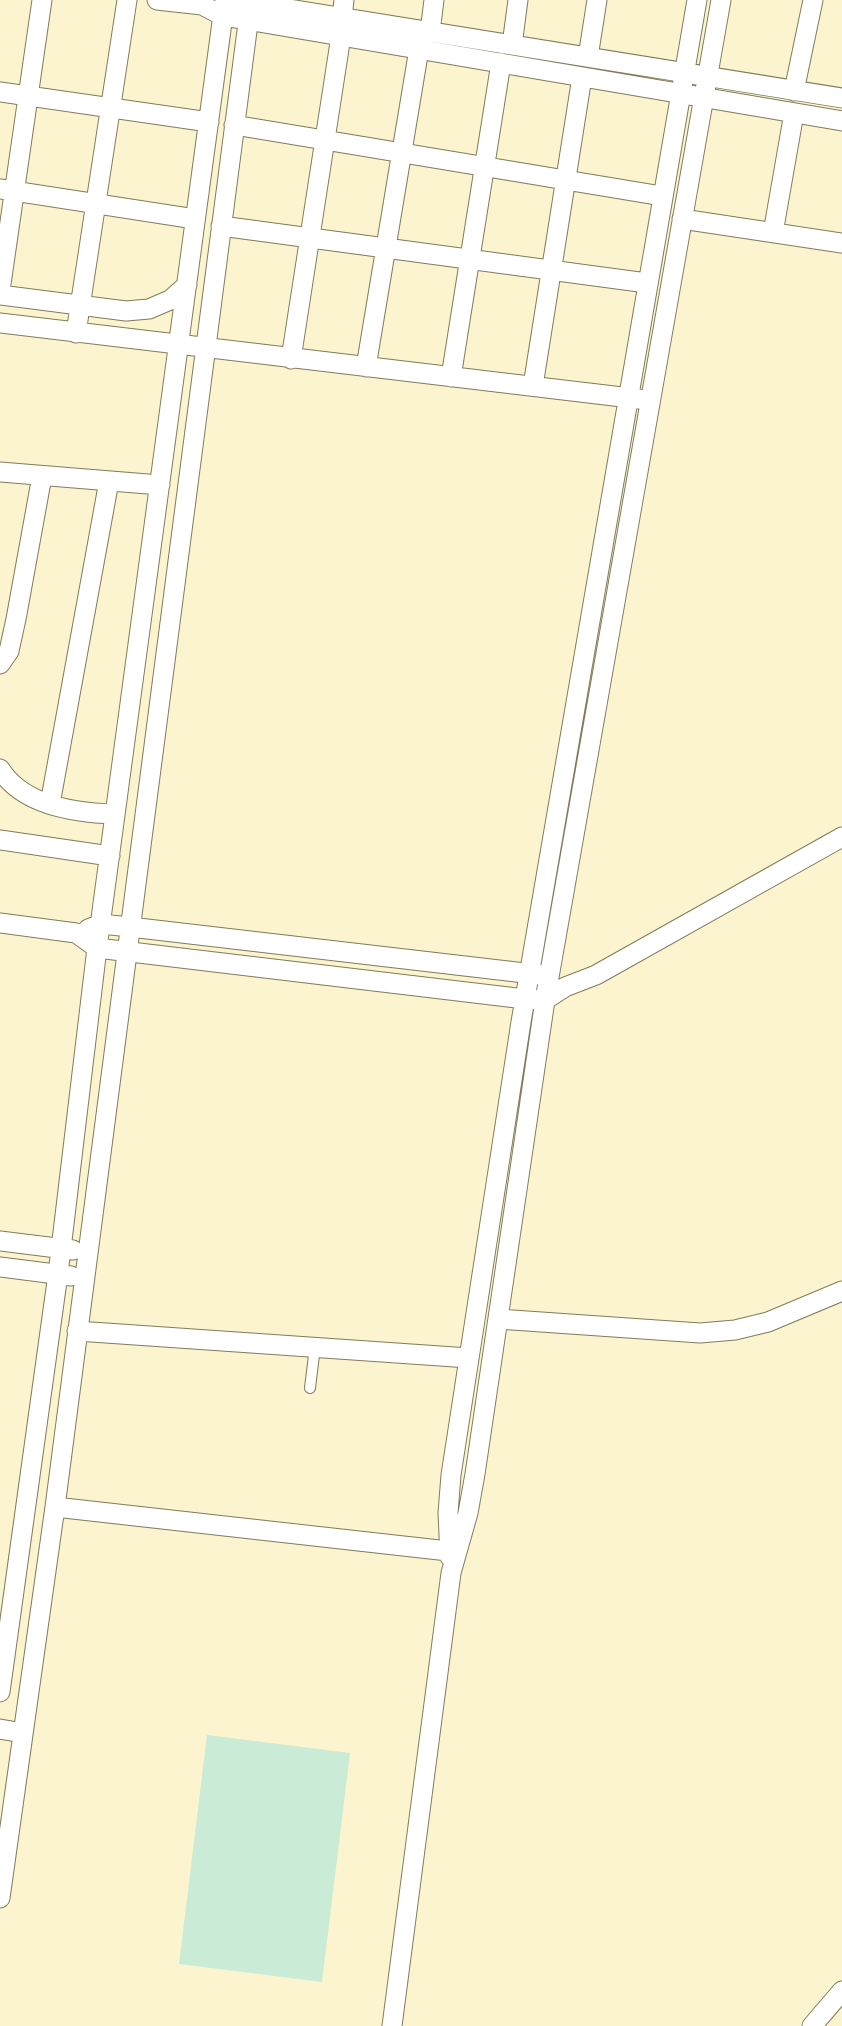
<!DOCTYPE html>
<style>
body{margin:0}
canvas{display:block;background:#fbf4cf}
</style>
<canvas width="842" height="2026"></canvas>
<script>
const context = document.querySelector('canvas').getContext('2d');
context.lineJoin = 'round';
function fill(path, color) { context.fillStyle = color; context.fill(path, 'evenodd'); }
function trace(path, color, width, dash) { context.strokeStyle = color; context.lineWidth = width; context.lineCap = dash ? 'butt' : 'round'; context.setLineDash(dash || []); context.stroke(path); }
fill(new Path2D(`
 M 207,1735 L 350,1753 L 322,1982 L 179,1964 Z`), '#caecd6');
const lane = new Path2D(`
 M 310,1388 L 315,1347`);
const street = new Path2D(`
 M 157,0 L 202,5 L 223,16 L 842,121
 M 239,1 L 842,98
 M 342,18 L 344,0
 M 430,32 L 434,0
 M 512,45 L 518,0
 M 588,57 L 597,0
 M 794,91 L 813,0
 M 0,92 L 209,122
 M 234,125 L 662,196
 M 0,189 L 195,219
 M 682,219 L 842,243
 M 221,226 L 647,283
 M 773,233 L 794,113
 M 0,291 L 42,0
 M 0,295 L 126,311 L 149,309 L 170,300 L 187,285
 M 0,323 L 639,399
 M 76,333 L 127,0
 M 291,359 L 341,36
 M 366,367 L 419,49
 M 451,377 L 501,63
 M 533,386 L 582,77
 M 0,472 L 160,485
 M 0,664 L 9,651 L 16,619 L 42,476
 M 0,769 C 23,806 75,813 115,814
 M 50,804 L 109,481
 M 0,840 L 110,856
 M 0,923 L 76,933 L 97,948 L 525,999 L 545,1000 L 565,987 L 596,975 L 842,837
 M 88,929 L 101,924 L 130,927 L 542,975
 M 0,1241 L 73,1250
 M 0,1267 L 71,1276
 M 498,1319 L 700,1333 L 735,1330 L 768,1322 L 842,1291
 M 77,1331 L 469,1358
 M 55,1507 L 457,1552
 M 450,1557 L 448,1513 L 451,1475 L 521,1022 L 697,0
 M 0,1692 L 58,1274 L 97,948 L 225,0
 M 0,1729 L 23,1733
 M 0,1898 L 55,1507 L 251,0
 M 392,2026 L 451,1573 L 468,1513 L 475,1474 L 545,1000 L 721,0
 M 812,2026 L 842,1991`);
trace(lane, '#827b5a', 12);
trace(street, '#827b5a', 21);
trace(lane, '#fff', 10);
trace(street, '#fff', 19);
</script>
